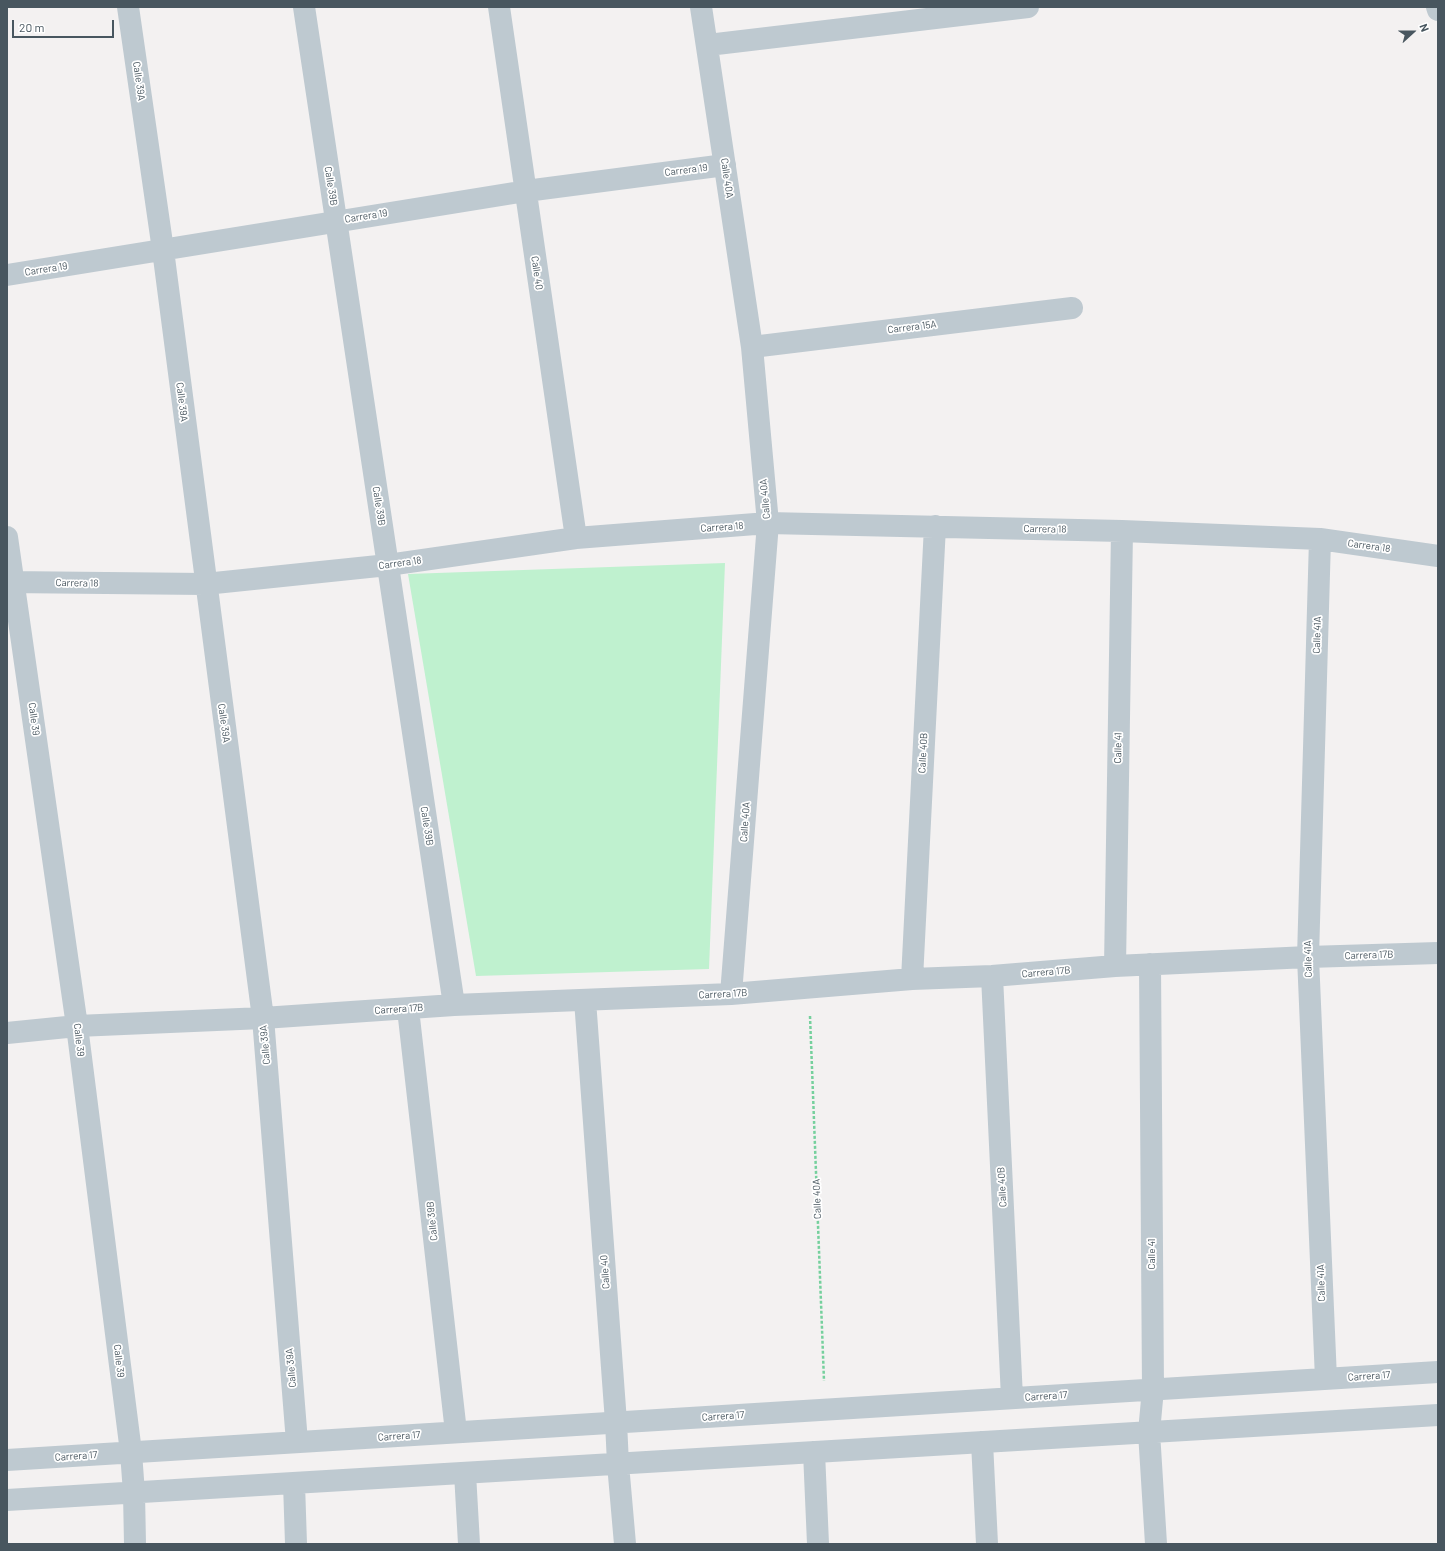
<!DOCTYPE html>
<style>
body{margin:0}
#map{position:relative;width:1445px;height:1551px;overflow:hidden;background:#f3f1f1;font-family:Barlow,sans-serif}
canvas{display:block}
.frame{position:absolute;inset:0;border:8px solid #48565f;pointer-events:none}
.north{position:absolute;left:1393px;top:12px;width:40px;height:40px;-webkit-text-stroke:3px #fff;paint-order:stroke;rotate:69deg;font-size:11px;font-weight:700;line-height:16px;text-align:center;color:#48565f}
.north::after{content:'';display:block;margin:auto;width:14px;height:18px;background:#48565f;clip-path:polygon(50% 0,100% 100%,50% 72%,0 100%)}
.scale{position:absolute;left:12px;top:20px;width:102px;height:18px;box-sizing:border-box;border:2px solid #48565f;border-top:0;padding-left:5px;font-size:12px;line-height:14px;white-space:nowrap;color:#48565f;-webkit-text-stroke:3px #fff;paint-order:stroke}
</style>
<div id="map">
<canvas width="1445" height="1551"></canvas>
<div class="frame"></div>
<div class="north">N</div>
<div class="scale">20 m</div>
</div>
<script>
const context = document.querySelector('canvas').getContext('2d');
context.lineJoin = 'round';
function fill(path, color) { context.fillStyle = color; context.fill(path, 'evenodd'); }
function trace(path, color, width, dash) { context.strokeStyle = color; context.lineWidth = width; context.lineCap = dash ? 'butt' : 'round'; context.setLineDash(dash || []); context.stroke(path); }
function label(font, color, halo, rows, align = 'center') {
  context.font = font + ' Barlow,sans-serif'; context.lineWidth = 3.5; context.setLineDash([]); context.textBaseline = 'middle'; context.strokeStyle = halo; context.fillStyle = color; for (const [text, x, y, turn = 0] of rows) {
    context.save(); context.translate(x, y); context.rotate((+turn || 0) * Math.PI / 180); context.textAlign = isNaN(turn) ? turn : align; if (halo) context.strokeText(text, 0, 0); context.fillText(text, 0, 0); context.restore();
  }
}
fill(new Path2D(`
 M 725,563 L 709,969 L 476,976 L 408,574 Z`), '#bff1cf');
trace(new Path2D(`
 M 810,1016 L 824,1381`), '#75d09d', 2.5, [3, 2]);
trace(new Path2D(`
 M 128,7 L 163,250 L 263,1018 L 297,1442
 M 304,7 L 454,1005
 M 499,7 L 576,538
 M 701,7 L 752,347 L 768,523 L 731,994
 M 1437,7 L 1438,10
 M 708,45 L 1028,7
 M 7,275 L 526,191 L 725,165
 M 752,347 L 1072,308
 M 7,537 L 77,1026 L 131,1452 L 134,1493 L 135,1544
 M 1320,539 L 1308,957 L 1326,1379
 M 7,582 L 205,584 L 388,565 L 576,538 L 768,523 L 1122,531 L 1320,539 L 1438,556
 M 1150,964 L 1153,1389 L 1149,1432 L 1156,1544
 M 1115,966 L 1122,531
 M 992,976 L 1012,1398
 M 912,979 L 935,526
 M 585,1000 L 616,1422 L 618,1464 L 625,1544
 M 408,1009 L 456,1432
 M 7,1033 L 77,1026 L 263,1018 L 454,1005 L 731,994 L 912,979 L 992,976 L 1115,966 L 1308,957 L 1438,953
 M 982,1442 L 987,1544
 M 814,1452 L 818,1544
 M 7,1460 L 1438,1372
 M 465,1473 L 469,1544
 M 294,1483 L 296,1544
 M 7,1500 L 1438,1415`), '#bec9d0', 22);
label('10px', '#48565f', '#fff', [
 ["Calle 39A",139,81,82],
 ["Carrera 19",686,170,-7],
 ["Calle 40A",727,178,82],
 ["Calle 39B",331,186,81],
 ["Carrera 19",366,216,-9],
 ["Carrera 19",46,269,-9],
 ["Calle 40",537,273,82],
 ["Carrera 15A",912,327,-7],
 ["Calle 39A",182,402,83],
 ["Calle 40A",765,499,-95],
 ["Calle 39B",379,506,81],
 ["Carrera 18",722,527,-4],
 ["Carrera 18",1045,529,1],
 ["Carrera 18",1369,546,8],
 ["Carrera 18",400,563,-8],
 ["Carrera 18",77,583,1],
 ["Calle 41A",1317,635,-88],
 ["Calle 39",34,719,82],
 ["Calle 39A",224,723,82],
 ["Calle 41",1118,748,-89],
 ["Calle 40B",923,753,-87],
 ["Calle 40A",745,822,-86],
 ["Calle 39B",427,826,81],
 ["Carrera 17B",1369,955,-2],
 ["Calle 41A",1308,959,-91],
 ["Carrera 17B",1046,972,-5],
 ["Carrera 17B",723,994,-3],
 ["Carrera 17B",399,1009,-4],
 ["Calle 39",79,1040,83],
 ["Calle 39A",265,1045,-95],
 ["Calle 40B",1002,1187,-93],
 ["Calle 40A",817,1199,-92],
 ["Calle 39B",432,1221,-96],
 ["Calle 41",1152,1254,-90],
 ["Calle 40",605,1272,-94],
 ["Calle 41A",1321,1283,-92],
 ["Calle 39",119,1361,83],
 ["Calle 39A",291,1368,-95],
 ["Carrera 17",1369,1376,-4],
 ["Carrera 17",1046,1396,-4],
 ["Carrera 17",723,1416,-4],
 ["Carrera 17",399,1436,-4],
 ["Carrera 17",76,1456,-4]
]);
</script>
